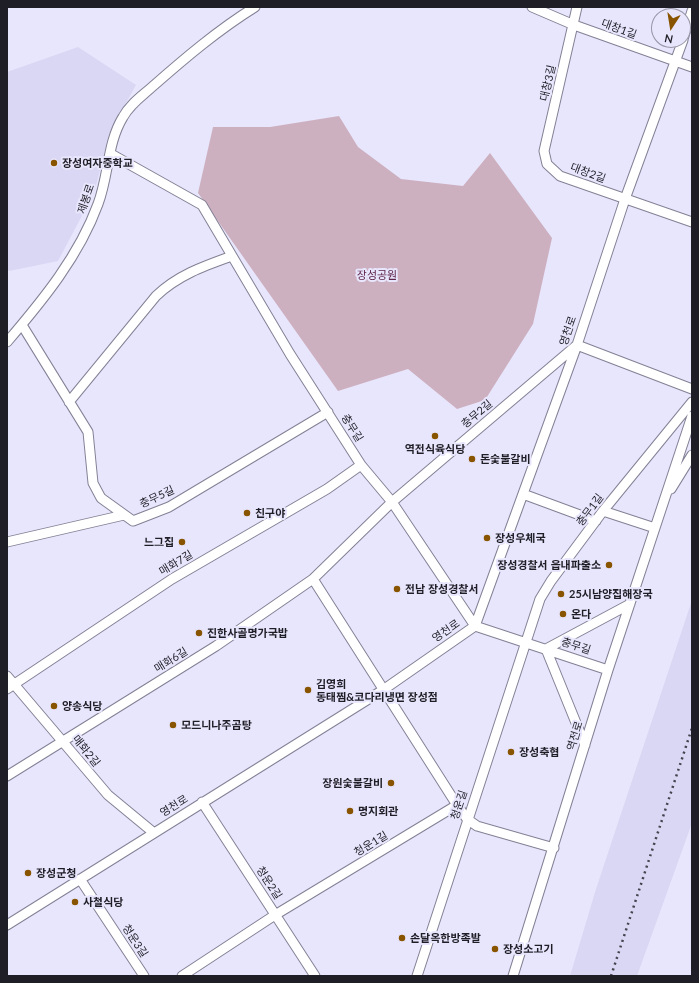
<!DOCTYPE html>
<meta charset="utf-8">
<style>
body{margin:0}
#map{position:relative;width:699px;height:983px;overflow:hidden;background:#e8e6fd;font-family:Lato,sans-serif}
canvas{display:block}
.frame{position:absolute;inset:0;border:8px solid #1f1e26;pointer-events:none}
.north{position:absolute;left:651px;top:8px;width:40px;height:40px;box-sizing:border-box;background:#e8e6fd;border:1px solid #9896a7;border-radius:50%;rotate:192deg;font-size:11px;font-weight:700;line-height:16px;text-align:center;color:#1f1e26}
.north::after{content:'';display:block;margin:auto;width:14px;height:18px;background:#885400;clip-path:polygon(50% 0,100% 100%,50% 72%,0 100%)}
</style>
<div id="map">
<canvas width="699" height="983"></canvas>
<div class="frame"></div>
<div class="north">N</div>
</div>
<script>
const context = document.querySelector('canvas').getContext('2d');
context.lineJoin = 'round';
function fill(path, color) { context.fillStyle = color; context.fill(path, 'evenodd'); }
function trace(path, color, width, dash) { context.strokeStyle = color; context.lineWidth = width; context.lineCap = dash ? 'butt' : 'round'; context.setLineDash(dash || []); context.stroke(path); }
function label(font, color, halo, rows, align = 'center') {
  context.font = font + ' Lato,"Noto Sans KR",sans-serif'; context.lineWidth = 4; context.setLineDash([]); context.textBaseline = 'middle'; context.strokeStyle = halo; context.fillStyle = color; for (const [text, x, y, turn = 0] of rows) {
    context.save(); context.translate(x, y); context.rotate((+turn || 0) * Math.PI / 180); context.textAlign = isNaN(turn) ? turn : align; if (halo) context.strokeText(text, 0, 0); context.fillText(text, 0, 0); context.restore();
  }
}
fill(new Path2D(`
 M 78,47 L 136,85 L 110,132 L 94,193 L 58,261 L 9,271 L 7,269 L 7,72 Z
 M 692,600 L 692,823 L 637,976 L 570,976 L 596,889 Z`), '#d9d7f3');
fill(new Path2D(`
 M 339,116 L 358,147 L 401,179 L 463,186 L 490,153 L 552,238 L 533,324 L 485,400 L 457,409 L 408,369 L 338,391 L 198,193 L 213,127 L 270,127 Z`), '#cdb0bf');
const minor = new Path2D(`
 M 532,7 L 574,25 L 692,67
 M 577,7 L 544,151 L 547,164 L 560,176 L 692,222
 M 683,39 L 692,11
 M 111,154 L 202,205 L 290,354 L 361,465 L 392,502 L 475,626 L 608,670
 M 22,325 L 88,432 L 93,483 L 101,498 L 133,521 L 169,507 L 328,412
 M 7,342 C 43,300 79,256 98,204 C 109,175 107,143 123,117 C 130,104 142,96 152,87 C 185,58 218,30 255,7
 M 69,402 L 156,296 C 178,275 204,266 232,256
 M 671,489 L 692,455
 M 523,494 L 596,521
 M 603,511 L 655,528
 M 7,542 L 124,515
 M 7,676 L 108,795 L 154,833
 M 7,689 L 172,579 L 327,489 L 361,465
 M 585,745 L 546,649 L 630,604
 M 7,776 L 216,646 L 313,579 L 392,502 L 577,345 L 692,389
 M 202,802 L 315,976
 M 457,805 L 467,819 L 477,826 L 554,848
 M 80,879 L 144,976
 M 7,925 L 383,690 L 475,626 L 577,345 L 625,199 L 683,40
 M 182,976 L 275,915 L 457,805 L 313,579
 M 417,976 L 540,599 L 551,581 L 603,511 L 692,402
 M 513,976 L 608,670 L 692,416`);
trace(minor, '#838195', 11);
trace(minor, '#fff', 9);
trace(new Path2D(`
 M 611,976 L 692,728`), '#45434e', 2.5, [2, 4]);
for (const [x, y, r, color] of [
 [54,163,4,"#885400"],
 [435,436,4,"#885400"],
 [472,459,4,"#885400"],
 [247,513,4,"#885400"],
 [487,538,4,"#885400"],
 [182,542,4,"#885400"],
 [609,565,4,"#885400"],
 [397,589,4,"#885400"],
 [561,594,4,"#885400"],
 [563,614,4,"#885400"],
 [199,633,4,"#885400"],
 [308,690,4,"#885400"],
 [54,706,4,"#885400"],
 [173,725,4,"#885400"],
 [511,752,4,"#885400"],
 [391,783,4,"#885400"],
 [350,811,4,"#885400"],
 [28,873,4,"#885400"],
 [75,902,4,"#885400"],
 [402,938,4,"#885400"],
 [495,949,4,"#885400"]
]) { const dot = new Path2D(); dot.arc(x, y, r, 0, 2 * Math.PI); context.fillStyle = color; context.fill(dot); trace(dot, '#e8e6fd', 1.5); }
label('11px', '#1f1e26', '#e8e6fd', [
 ["대창1길",619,29,20],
 ["대창3길",548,83,-77],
 ["대창2길",588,173,20],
 ["제봉로",86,199,-71],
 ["영천로",568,331,-71],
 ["충무2길",477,414,-40],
 ["충무길",352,428,58],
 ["충무5길",157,497,-25],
 ["충무1길",590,510,-53],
 ["매화7길",176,563,-31],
 ["영천로",446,631,-35],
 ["충무길",576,646,18],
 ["매화6길",171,660,-32],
 ["역전로",575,736,-73],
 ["매화2길",86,751,51],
 ["청운길",459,805,-72],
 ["영천로",174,806,-32],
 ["청운1길",371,844,-31],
 ["청운2길",269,883,57],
 ["청운3길",135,941,57]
]);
label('bold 11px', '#1f1e26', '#e8e6fd', [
 ["장성여자중학교",62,163],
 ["역전식육식당",435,449,"center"],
 ["돈숯불갈비",480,459],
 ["친구야",255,513],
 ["장성우체국",495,538],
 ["느그집",174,542,"right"],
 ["장성경찰서 읍내파출소",601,565,"right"],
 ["전남 장성경찰서",405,589],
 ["25시남양집해장국",569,594],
 ["온다",571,614],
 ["진한사골명가국밥",207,633],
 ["김영희",316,684],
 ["동태찜&코다리냉면 장성점",316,697],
 ["양송식당",62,706],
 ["모드니나주곰탕",181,725],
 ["장성축협",519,752],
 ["장원숯불갈비",383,783,"right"],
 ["명지회관",358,811],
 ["장성군청",36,873],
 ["사철식당",83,902],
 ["손달옥한방족발",410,938],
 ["장성소고기",503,949]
], 'left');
label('11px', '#5d2547', '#e8e6fd', [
 ["장성공원",377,275]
]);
</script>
